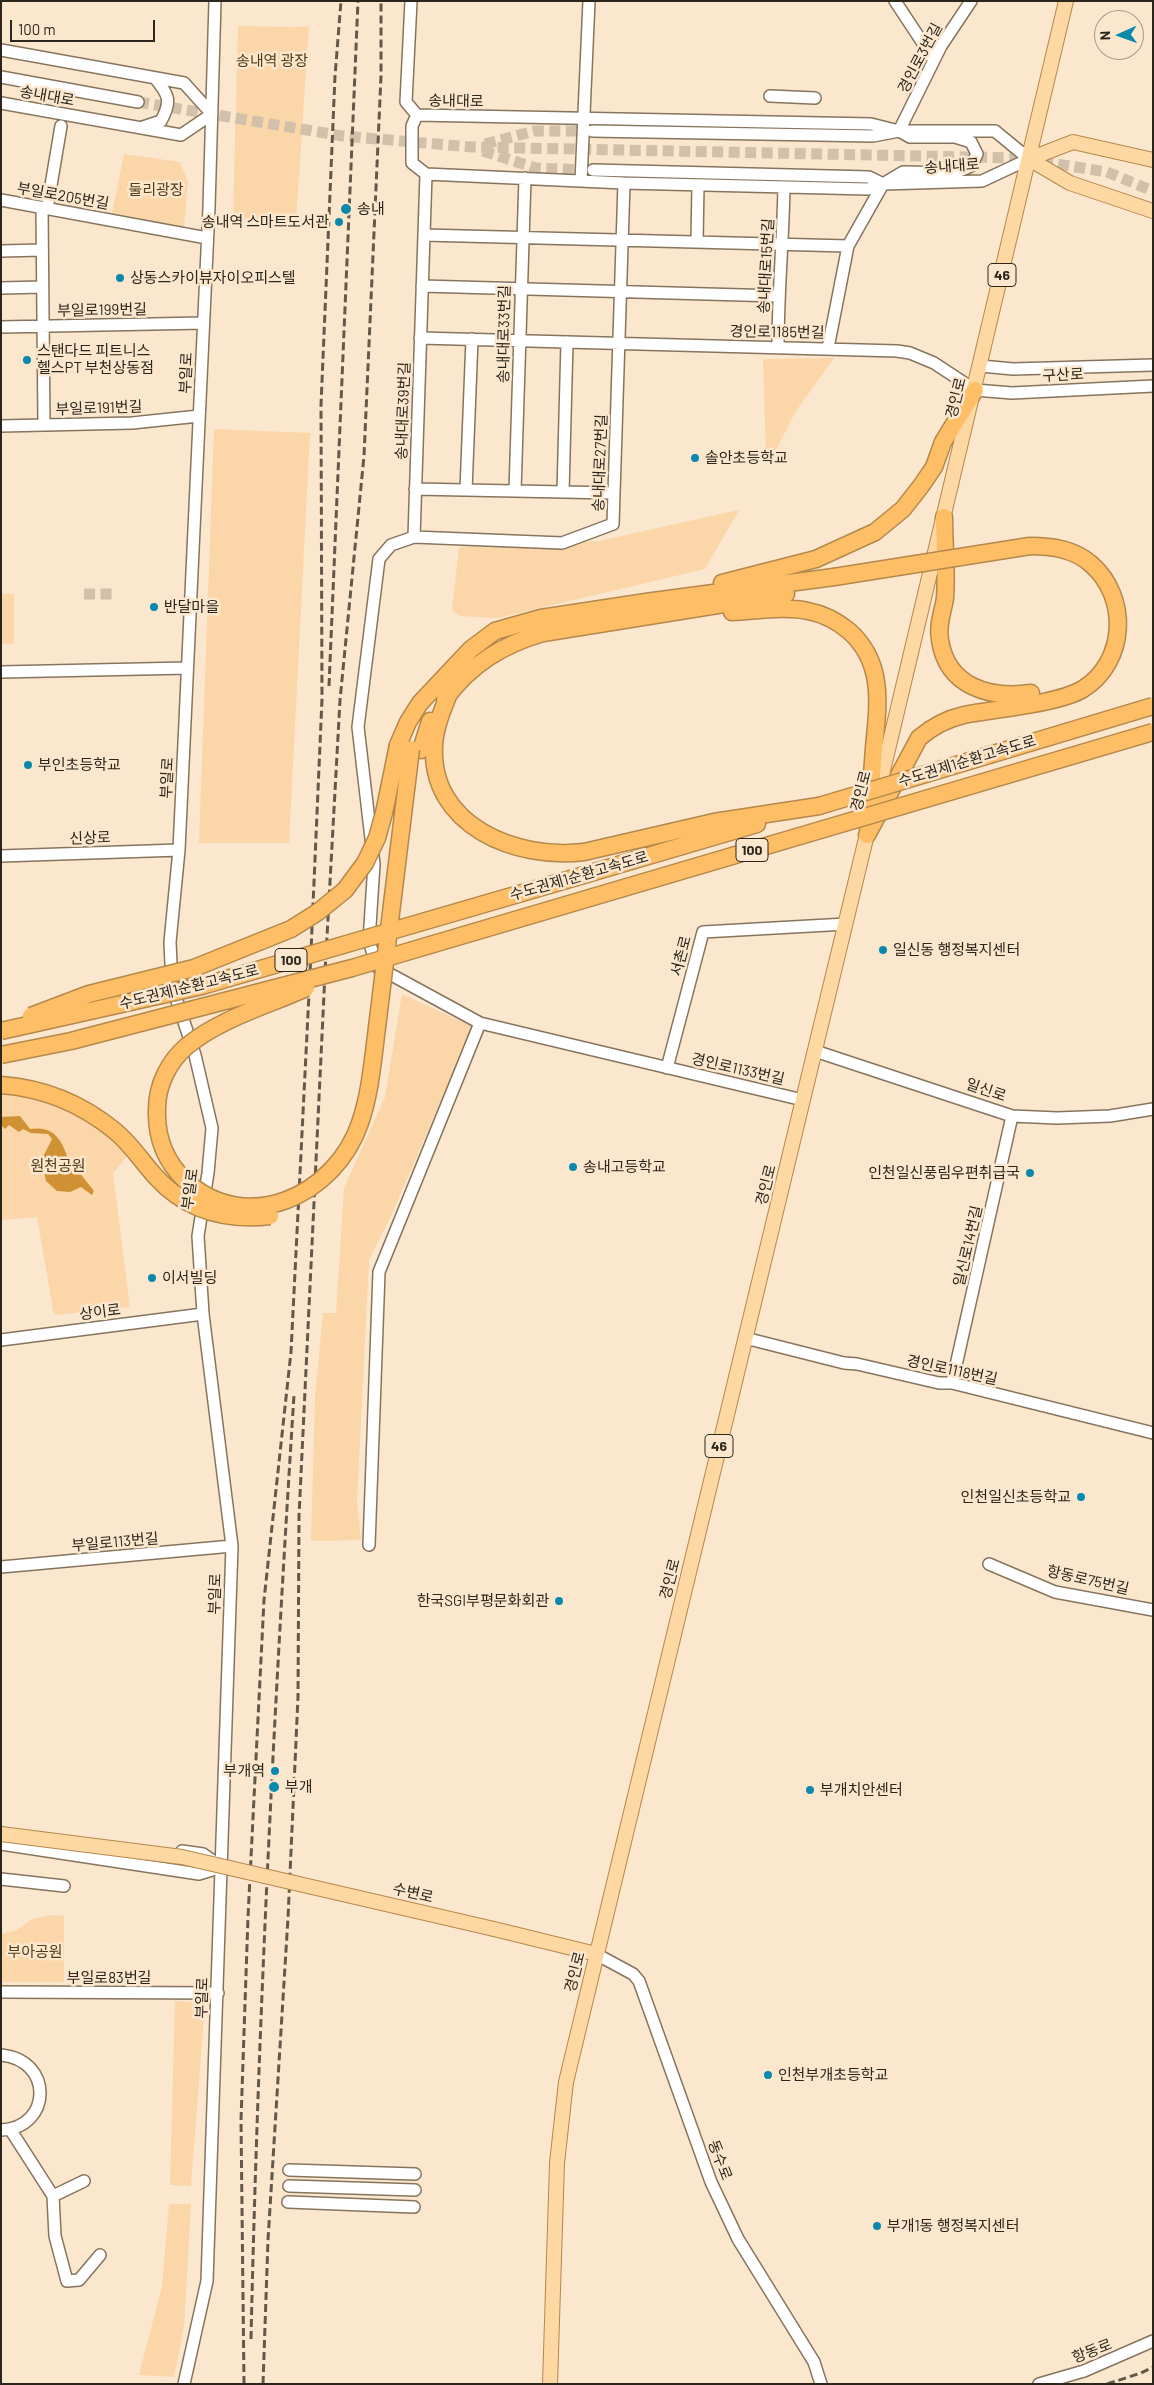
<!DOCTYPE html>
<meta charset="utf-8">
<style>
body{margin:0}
#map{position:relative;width:1154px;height:2385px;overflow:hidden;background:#fbe7ce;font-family:Barlow,sans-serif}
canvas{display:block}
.frame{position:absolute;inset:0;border:2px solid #2c251b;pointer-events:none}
.north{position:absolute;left:1094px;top:10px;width:50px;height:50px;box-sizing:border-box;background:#fbe7ce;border:1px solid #a89986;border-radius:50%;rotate:268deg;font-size:14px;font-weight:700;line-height:20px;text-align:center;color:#2c251b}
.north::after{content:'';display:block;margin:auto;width:18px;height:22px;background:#0989ab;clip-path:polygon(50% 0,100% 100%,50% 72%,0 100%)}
.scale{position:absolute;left:10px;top:20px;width:145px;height:22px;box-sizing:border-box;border:2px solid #2c251b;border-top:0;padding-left:6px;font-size:15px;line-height:18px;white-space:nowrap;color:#2c251b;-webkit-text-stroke:4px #fbe7ce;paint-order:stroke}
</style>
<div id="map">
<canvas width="1154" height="2385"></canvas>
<div class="frame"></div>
<div class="north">N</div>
<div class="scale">100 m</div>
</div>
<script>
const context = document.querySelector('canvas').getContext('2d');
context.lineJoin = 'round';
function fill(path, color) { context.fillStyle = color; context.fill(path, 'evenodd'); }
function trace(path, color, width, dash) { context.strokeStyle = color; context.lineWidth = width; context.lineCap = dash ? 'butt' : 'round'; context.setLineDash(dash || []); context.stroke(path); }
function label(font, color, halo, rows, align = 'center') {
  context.font = font + ' Barlow,"Noto Sans KR",sans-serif'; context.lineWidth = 5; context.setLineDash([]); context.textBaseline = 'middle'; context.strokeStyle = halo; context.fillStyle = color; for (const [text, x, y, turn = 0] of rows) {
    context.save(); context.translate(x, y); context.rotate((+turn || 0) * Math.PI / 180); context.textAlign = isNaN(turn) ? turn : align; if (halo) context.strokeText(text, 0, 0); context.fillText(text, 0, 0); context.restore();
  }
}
fill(new Path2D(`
 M 238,26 L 299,27 L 309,26 L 296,221 L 233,218 Z
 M 124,154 L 180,162 L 188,182 L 184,227 L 112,213 Z
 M 834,358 L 796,411 L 773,456 L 766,457 L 763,359 Z
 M 214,429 L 310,433 L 289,843 L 199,843 Z
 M 739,510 L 705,569 L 498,618 L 460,616 L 452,611 L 459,547 L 599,541 Z
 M 1,594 L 14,594 L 14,644 L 1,644 Z
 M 402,994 L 473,1027 L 390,1218 L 369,1260 L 357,1502 L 361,1540 L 311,1541 L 315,1397 L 323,1313 L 336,1313 L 344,1188 L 385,1097 Z
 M 1,1093 C 32,1094 64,1105 91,1121 C 105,1129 117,1143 129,1154 L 113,1173 L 130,1307 L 54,1315 L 37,1217 L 1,1220 Z
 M 53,1915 L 64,1916 L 64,1982 L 1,1982 L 1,1934 L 17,1930 L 32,1919 Z
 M 175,2001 L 205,2003 L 191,2186 L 170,2185 Z
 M 169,2204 L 191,2204 L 184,2327 L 174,2377 L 139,2375 L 162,2286 Z`), '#fad6a8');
fill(new Path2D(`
 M 20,1116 L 30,1129 C 61,1124 64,1150 73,1172 L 78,1171 L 94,1191 L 92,1195 L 81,1187 L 70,1192 L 57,1191 L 46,1181 L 44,1171 L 36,1169 L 37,1160 L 41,1161 L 52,1139 L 48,1134 L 31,1133 L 23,1129 L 19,1132 L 9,1125 L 5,1129 L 1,1125 L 1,1117 Z`), '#cf9133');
trace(new Path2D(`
 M 138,102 L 343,136 L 472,147 L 1020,158 L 1107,172 L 1153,191
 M 485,144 L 535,131 L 592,131
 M 483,151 L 536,168 L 589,170
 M 84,594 L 117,594`), '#d2c0aa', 11, [11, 5.5]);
const minor = new Path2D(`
 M 411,1 L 406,102 L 417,115
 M 895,1 L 934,60
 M 1,50 L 184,83 L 212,114
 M 1,77 L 138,102
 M 770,96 L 815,98
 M 1,103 L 181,135 L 212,114
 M 143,127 L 161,121 C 172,101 169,95 155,78
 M 592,131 L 873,136 L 899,131 L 995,131 L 1029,159 L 982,181 L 883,184 L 868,189 L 624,183 L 426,174 L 412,163 L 412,126 L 417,115 L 871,124 L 899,131 L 910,137 L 955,137 L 971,142 L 977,154 L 971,166 L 955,173 L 903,172 L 883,184 L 848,246 L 828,348
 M 899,131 L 941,46 L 971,1
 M 593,170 L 869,177 L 883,184
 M 581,181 L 589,1
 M 624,183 L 613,524 L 562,543 L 414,537 L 391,545 L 379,559 L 358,727 L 374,864 L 369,941 L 377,967 L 480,1023 L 803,1100
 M 1,200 L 207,238
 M 42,208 L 44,425
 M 47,209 L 61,126
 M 424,235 L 848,246
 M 697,242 L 698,185
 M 1,251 L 42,250
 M 422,286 L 778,296
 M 1,288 L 42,287
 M 1,327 L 203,323
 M 420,338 L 897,351 L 910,353 L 934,363 L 975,390 L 1012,393 L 1153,386
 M 778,347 C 778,294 783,240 784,187
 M 981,366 L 1013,369 L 1153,365
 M 1,426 L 132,423 L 199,416
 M 415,489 L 614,493
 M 466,490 L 472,339
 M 515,491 L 525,178
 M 563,492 L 567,342
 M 414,537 L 426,174
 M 1,672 L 187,668
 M 1,856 L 179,850
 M 815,1051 L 1012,1116 L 1057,1118 L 1110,1116 L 1153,1109
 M 667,1068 L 703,932 L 846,924
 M 745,1338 L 844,1363 L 857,1364 L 939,1383 L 952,1383 L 1153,1433
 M 1,1340 L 203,1314
 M 952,1383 L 1012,1116
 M 369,1545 L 379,1272 L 480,1023
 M 989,1564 L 1055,1592 L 1153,1610
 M 1,1567 L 232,1546
 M 1,1844 L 199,1874 L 222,1867
 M 182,1851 L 203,1854 L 216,1863
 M 1,1879 L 64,1886
 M 596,1954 L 633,1974 L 639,1981 L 711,2182 L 738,2239 L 814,2362 L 821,2384
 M 1,1992 L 218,1993
 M 1,2055 C 54,2060 52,2128 1,2130
 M 10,2129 L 53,2196 L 55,2236 L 67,2281 L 79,2280 L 100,2255
 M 289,2170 L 415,2174
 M 289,2186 L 415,2190
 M 53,2196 L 84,2181
 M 288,2202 L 414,2207
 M 184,2384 L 207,2281 L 232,1546 L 203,1314 L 198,1236 L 208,1173 L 212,1128 L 195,1055 L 172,986 L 170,942 L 179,850 L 209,208 L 215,1
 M 1039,2384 L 1084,2371 L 1153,2341`);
const major = new Path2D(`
 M 1029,159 L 1070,183 L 1153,211
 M 1029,159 L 1073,142 L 1153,160
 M 877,796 L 1066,1
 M 494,1929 L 596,1954
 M 550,2384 L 557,2163 L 566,2082 L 869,826`);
const highway = new Path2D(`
 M 944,517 C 944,543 947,571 945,598 C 943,612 937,625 940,640 C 947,687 990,699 1031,693
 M 722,583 L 816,559 L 875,532 L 903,509 L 921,486 L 934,467 L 943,442 L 975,390
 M 732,612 C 756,611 785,606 808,611 C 824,614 837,621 849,631 C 885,663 878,705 874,748 C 872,775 870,802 868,828
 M 450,691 C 443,709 435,726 434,746 C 430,826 516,860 584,852 L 714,822 L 819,806
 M 445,699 C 471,664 502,645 543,633 L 786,594
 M 398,745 L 408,722 L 420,703 L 471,649 L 495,631 L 541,618 L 646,602 L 834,577
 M 421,750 L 430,721
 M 867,835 L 919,738 C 933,726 946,719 964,715 C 995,709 1058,704 1083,689 C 1127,661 1129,597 1091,564 C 1074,549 1052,546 1030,546
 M 577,877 L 757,824`);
trace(minor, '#86745d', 14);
trace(major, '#b4884c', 16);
trace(highway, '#b4884c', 19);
trace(minor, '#fff', 11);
trace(major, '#fed8a3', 14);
trace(highway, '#fdbe66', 16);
trace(new Path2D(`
 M 329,686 L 358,1
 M 251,2339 C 258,2024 274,1709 294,1395
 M 244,2384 L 241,2120 L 248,1917 L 264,1600 L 291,1352 L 310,974 L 322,699 L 321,405 L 335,76 L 341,1
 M 263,2384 L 268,2240 L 288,1918 L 298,1697 L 299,1516 L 325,973 L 340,700 L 364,456 L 381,76 L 381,1
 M 1107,2384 L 1141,2373 L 1153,2367`), '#63584a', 3, [8, 4]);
const majorBridge = new Path2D(`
 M 1,1834 L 182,1857 L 494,1929`);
const highwayBridge = new Path2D(`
 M 834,577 L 1030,546
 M 819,806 L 1153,706
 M 306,988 C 267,1006 221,1018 187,1046 C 169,1061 157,1085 157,1109 C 156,1137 164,1160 185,1180 C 246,1237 335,1196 360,1123 C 368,1100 371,1076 374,1052 L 411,749
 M 31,1016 L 89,994 L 194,968 L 291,929 L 318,912 L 345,890 L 365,863 L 377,838 L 384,813 L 398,745
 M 1,1031 L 202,986 L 577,877
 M 1,1055 L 71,1041 L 352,968 L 1153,732
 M 1,1085 C 44,1088 82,1104 115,1131 C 132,1145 142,1162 156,1177 C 187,1211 225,1221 270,1216`);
trace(majorBridge, '#b4884c', 16, []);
trace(highwayBridge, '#b4884c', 19, []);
trace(majorBridge, '#fed8a3', 14);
trace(highwayBridge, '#fdbe66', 16);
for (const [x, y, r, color] of [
 [346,209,6,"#0989ab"],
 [339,222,5,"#0989ab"],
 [120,278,5,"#0989ab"],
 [27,360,5,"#0989ab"],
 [695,458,5,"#0989ab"],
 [154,607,5,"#0989ab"],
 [28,765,5,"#0989ab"],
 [883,950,5,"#0989ab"],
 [573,1167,5,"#0989ab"],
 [1030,1173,5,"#0989ab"],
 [152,1278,5,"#0989ab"],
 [1081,1497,5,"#0989ab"],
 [559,1601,5,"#0989ab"],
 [275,1771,5,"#0989ab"],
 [274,1787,6,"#0989ab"],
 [810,1790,5,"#0989ab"],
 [768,2075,5,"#0989ab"],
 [877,2226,5,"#0989ab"]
]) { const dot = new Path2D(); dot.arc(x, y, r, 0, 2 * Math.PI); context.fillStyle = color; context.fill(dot); trace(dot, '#fbe7ce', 2); }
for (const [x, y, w] of [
 [1002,275,28],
 [752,850,32],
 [291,960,32],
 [719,1446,28]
]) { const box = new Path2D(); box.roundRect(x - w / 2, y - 11.5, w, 23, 4); context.fillStyle = '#fbe7ce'; context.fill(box); trace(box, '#2c251b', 1); }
label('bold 14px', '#2c251b', null, [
 ["46",1002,275],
 ["100",752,850],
 ["100",291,960],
 ["46",719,1446]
]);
label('15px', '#2c251b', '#fbe7ce', [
 ["경인로3번길",920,58,-62],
 ["송내대로",47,96,10],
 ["송내대로",456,101,1],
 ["송내대로",952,166,-4],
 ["부일로205번길",63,196,10],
 ["송내대로15번길",766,266,-87],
 ["부일로199번길",102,310,-1],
 ["경인로1185번길",777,332,1],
 ["송내대로33번길",504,334,-89],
 ["부일로",186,373,-87],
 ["구산로",1063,375,-3],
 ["경인로",956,398,-76],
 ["부일로191번길",99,408,-2],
 ["송내대로39번길",403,411,-88],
 ["송내대로27번길",600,463,-88],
 ["수도권제1순환고속도로",967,761,-17],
 ["부일로",167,778,-87],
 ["경인로",861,791,-76],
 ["신상로",90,838,-2],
 ["수도권제1순환고속도로",579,876,-16],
 ["서촌로",681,956,-75],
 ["수도권제1순환고속도로",189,987,-14],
 ["경인로1133번길",738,1069,13],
 ["일신로",986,1090,19],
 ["경인로",766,1185,-76],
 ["부일로",190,1189,-82],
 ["일신로14번길",968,1246,-77],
 ["상이로",100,1312,-7],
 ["경인로1118번길",952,1370,12],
 ["부일로113번길",115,1542,-5],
 ["경인로",670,1579,-76],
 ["항동로75번길",1088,1580,13],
 ["부일로",215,1594,-88],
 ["수변로",413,1893,13],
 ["경인로",575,1972,-76],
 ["부일로83번길",109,1978],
 ["부일로",202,1998,-88],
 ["동수로",720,2160,69],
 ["항동로",1092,2351,-21]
]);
label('15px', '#543a14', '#fbe7ce', [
 ["송내역 광장",272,61],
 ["둘리광장",156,190],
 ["원천공원",58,1166],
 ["부아공원",35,1952]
]);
label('15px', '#2c251b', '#fbe7ce', [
 ["송내",357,209],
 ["송내역 스마트도서관",329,222,"right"],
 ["상동스카이뷰자이오피스텔",130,278],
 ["스탠다드 피트니스",37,351],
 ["헬스PT 부천상동점",37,368],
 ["솔안초등학교",705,458],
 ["반달마을",164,607],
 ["부인초등학교",38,765],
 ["일신동 행정복지센터",893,950],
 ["송내고등학교",583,1167],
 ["인천일신풍림우편취급국",1020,1173,"right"],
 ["이서빌딩",162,1278],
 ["인천일신초등학교",1071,1497,"right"],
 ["한국SGI부평문화회관",549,1601,"right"],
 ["부개역",265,1771,"right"],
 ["부개",285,1787],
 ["부개치안센터",820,1790],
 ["인천부개초등학교",778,2075],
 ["부개1동 행정복지센터",887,2226]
], 'left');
</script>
